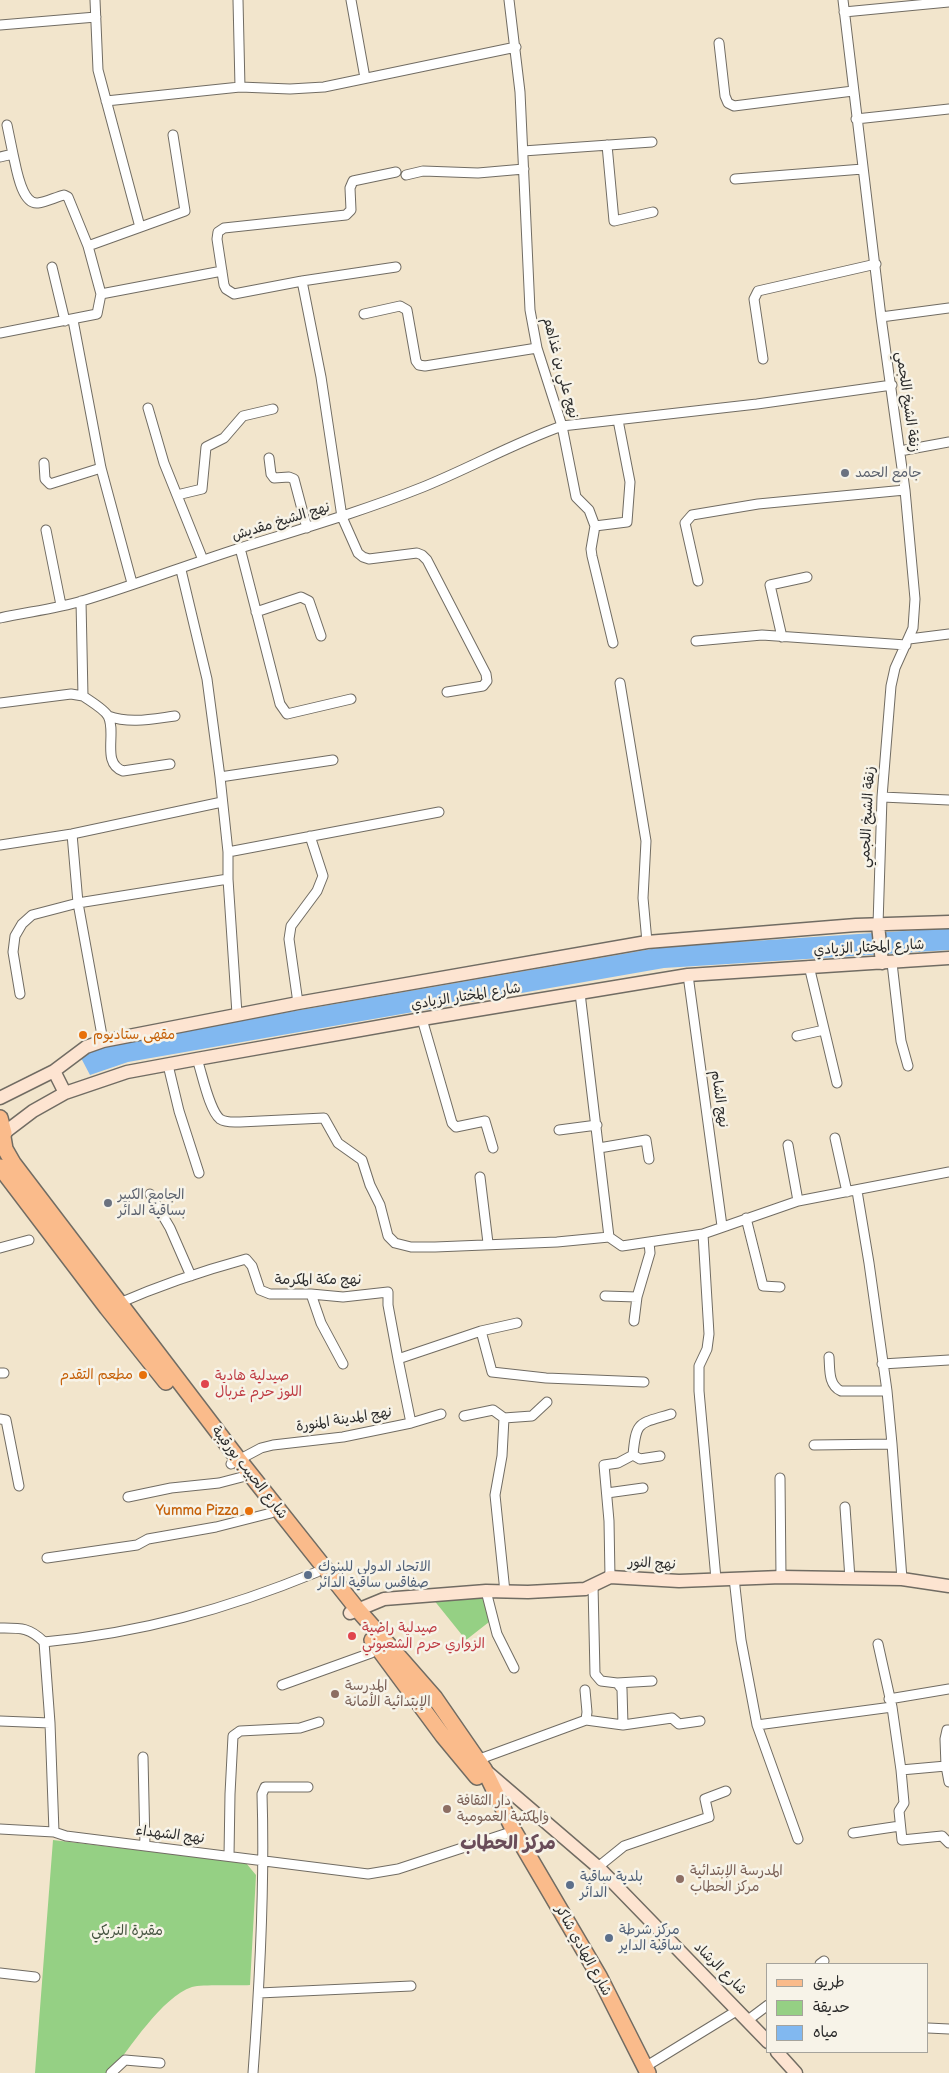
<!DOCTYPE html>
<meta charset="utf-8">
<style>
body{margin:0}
#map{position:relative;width:949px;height:2073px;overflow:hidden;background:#f2e5cc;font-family:"Balsamiq Sans","Playpen Sans Arabic",sans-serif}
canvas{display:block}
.legend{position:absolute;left:766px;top:1963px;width:162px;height:90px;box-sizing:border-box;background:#f7f3e8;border:1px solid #a5a39c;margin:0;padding:6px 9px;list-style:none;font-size:15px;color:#2b2b2b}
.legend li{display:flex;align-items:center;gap:10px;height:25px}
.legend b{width:25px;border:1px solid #a5a39c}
</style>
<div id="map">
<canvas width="949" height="2073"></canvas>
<ul class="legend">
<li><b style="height:6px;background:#fabb8b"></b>طريق</li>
<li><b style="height:14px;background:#95d084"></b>حديقة</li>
<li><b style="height:14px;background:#81b8f0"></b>مياه</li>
</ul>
</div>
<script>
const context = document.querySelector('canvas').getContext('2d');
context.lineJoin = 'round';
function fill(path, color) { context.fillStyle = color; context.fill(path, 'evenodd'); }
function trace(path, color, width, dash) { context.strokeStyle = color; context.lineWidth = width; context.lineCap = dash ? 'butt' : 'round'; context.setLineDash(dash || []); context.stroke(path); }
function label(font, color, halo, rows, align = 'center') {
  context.font = font + ' "Balsamiq Sans","Playpen Sans Arabic",sans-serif'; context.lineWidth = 5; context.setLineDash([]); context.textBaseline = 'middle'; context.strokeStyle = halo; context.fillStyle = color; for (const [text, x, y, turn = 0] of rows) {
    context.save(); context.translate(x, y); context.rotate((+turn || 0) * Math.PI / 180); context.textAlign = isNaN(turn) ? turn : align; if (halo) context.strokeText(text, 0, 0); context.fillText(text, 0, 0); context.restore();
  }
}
fill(new Path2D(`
 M 483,1596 L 489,1622 L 466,1640 L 433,1599 Z
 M 53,1840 L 246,1863 L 256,1875 L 250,1985 C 237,1986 203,1984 192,1987 C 162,1997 130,2048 110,2073 L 35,2073 Z`), '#95d084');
fill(new Path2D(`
 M 949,928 L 949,950 L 664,968 L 128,1062 L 90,1075 L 80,1056 L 99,1048 L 122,1041 L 663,947 Z`), '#81b8f0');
const street = new Path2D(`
 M 95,0 L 98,70 L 140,227
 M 238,0 L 240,87
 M 351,0 L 365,78
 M 509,0 L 520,92 L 530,310 L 537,348 L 562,426 L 576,497 L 589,510 L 595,526 L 591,549 L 592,556 L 613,643
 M 843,0 L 881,317 L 905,490 L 915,599 L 913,628 L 895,668 L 891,686 L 882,797 L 878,925
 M 844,12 L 949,2
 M 0,25 L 96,17
 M 719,43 L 725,96 L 728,103 L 734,106 L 853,91
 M 106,101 L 240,87 L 290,89 L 324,87 L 516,47
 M 856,119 L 949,109
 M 7,125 L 13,154
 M 607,145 L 614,221 L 653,212
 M 523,151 L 652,142
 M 0,157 L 13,154 C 16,166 21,205 38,203 C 46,202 56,197 64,195 L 68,197 L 88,246 L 101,294 L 97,314 L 0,333
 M 396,172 L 353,181 L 350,188 L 351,210 L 346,215 L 224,228 L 218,232 L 217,239 L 224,285 L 226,289 L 234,294 L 302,281 L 396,267
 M 406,175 L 423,171 L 478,173 L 524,169
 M 735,179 L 863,169
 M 88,246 L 185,211 L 173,135
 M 52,267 L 65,321
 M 302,281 L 321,377 L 342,517 L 358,553 L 363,557 L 369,559 L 417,553 L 422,555 L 427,560 L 486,674 L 487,681 L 483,686 L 447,692
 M 101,294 L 222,271
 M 364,314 L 400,306 L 407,310 L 416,361 L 419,365 L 425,366 L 537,348
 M 881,317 L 949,308
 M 73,320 L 101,468 L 132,583
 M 763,359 L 754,299 L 758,291 L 876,264
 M 148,408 L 164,463 L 203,560
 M 900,451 L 949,442
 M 269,458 L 271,474 L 274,478 L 289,477 L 294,479 L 307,528
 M 44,463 L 45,479 L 50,484 L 101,468
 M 177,495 L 202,489 L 206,447 L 224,438 L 243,416 L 273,409
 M 595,526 L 627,522 L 630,482 L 618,420
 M 46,530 L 61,605
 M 240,548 L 280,704 L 287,714 L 351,699
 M 181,570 L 207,679 L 220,777 L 228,852 L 228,879 L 237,1014
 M 698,581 L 685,523 L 692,515 L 758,504 L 905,490
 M 256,612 L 301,597 L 309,601 L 321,636
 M 0,618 C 27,612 55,609 82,601 C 135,585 187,565 240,548 C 301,529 363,511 423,487 C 470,468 514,443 562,426 L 757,404 L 892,385
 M 782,637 L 770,585 L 807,577
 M 909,639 L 949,634
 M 696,641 L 762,635 L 906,645
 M 620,683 L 646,841 L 643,898 L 647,942
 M 83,696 C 90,701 104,709 108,716 C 117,733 101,763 123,771 L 170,764
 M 0,703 L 71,694 L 83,696 L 81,601
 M 108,716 C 130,724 152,719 175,716
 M 220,777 L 333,760
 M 882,797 L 949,800
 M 72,834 L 78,903 L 103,1041
 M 0,845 L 72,834 L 222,802
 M 228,852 L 439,812
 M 892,963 L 901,1041 L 908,1066
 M 809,966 L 837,1083
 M 688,975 L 722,1226
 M 580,993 L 609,1237 L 622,1246 L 703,1234 L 798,1201 L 949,1172
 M 20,994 L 13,952 L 15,936 L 22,924 L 32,915 L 78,903 L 228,879
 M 298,1003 L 289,939 L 291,926 L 317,891 L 323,876 L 310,836
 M 422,1019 L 452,1123 L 456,1127 L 485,1121 L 493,1148
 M 797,1036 L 824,1030
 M 197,1059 C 202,1073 209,1110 220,1119 C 226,1123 233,1122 240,1122 L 324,1118 L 338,1143 L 362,1160 L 370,1185 L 380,1205 L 388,1236 L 395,1243 L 411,1247 L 435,1247 L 557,1242 L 609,1237
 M 168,1065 L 179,1111 L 199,1173
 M 559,1130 L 597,1125
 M 835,1138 L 847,1192
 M 788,1145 L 798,1201
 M 599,1148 L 646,1140 L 649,1159
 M 480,1177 L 488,1243
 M 857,1191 L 869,1263 L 887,1391 L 892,1444 L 902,1579
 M 150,1194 L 170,1228 L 191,1276
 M 746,1218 L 763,1286 L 780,1287
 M 703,1234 L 709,1334 L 707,1349 L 699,1366 L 699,1391 L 716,1579
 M 0,1248 L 29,1240
 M 311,1294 L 321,1323 L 343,1364
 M 605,1296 L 637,1297
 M 117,1304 C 158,1286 202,1271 246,1259 L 252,1266 L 260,1290 L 270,1294 L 311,1294 L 343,1297 L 388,1292 L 388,1305 L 398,1359
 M 634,1321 L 637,1297 L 650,1253 L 649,1242
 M 481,1331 L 517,1323
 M 829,1357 C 830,1369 828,1385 841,1391 L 887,1391
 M 882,1364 L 949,1360
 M 0,1373 L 4,1373
 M 464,1416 L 493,1410 L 504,1418
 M 0,1419 L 6,1420 L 19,1486
 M 411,1423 L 441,1414
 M 814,1445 L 892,1444
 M 633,1455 L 640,1459 L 660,1456
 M 231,1464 L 261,1448 L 273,1445 L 343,1437 L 411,1423 L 398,1359 L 481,1331 L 492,1372 L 546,1378 L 644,1382
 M 780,1478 L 781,1577
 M 607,1493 L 643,1488
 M 128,1497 L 171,1488 L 219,1483 L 242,1477
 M 845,1507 L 850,1579
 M 47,1558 L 137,1545 L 148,1539 L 216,1527 L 271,1513
 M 610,1577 L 609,1521 L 604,1465 L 618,1463 L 633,1455 C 636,1420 639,1424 671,1414
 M 734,1578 L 741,1640 L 757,1725 L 798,1839
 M 593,1585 L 595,1674 L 601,1681 L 617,1683 L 622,1689 L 623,1725 L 672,1718 L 679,1724 L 700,1721
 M 486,1591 L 497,1634 L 514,1668
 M 505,1592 L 495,1495 L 502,1456 L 504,1418 L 532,1416 L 547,1402
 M 0,1628 C 20,1628 29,1627 44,1642 L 50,1723 L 54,1832 L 66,1836 L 368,1874 L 398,1869 L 514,1831
 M 44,1642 C 141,1633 227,1609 317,1572
 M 878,1644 L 892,1707 L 901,1770 L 904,1803 L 899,1811 L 902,1840 L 942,1836 L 949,1843
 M 617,1683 L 652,1681
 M 282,1685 L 371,1653 L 377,1647
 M 585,1690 L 587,1712 L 586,1720
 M 889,1699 L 949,1689
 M 0,1721 L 50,1723
 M 757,1725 L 892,1707
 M 143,1757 L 145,1846
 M 477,1760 L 586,1720 L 623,1725
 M 946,1766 L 949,1782
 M 901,1770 L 946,1766 L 945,1739 L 947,1730 L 949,1730
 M 0,1829 L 54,1832
 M 853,1833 L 900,1826
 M 229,1856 L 230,1794 L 233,1736 L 240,1731 L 300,1728 L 319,1722
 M 598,1867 L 624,1846 L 709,1817 L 705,1799 L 726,1791
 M 820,1964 L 824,1961
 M 0,1973 L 35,1977
 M 259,1993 L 411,1986
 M 748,2020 L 768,2005
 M 928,2028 L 949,2029
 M 645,2067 L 738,2010
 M 111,2073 L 125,2060 L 160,2063
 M 253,2073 C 260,1980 265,1887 262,1794 L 265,1787 L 308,1787`);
const secondary = new Path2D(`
 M 878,925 L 882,963
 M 54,1071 L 65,1093
 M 0,1098 L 54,1071 L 86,1047 L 103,1041 L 298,1003 L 647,942 L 856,925 L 949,922
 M 4,1133 L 33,1111 L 65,1093 L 127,1072 L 197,1059 L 422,1019 L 688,975 L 949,958
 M 350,1613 L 384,1599 L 486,1591 L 528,1592 L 585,1589 L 610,1577 L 679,1581 L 781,1577 L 902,1579 L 949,1586
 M 485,1770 L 598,1867 L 768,2042
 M 777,2052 L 796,2073`);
const primary = new Path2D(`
 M 0,1118 L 4,1133 L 0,1144
 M 3,1137 L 5,1149 L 13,1163 L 239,1460 L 358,1610 L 435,1698 L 484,1769 L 514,1831 L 599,1976 L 648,2073
 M 0,1167 L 107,1308 L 166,1382
 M 372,1640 L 443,1736 L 477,1777`);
trace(street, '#716c63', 11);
trace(secondary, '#716c63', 15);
trace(primary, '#716c63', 18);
trace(street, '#fff', 9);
trace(secondary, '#fde4d1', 12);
trace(primary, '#fabb8b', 15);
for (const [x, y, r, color] of [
 [845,473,5,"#6b7280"],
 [83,1035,5,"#e8710a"],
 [108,1203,5,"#6b7280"],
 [143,1375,5,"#e8710a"],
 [205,1384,5,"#e0444e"],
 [249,1511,5,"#e8710a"],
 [308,1575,5,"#5c6f8a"],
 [352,1636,5,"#e0444e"],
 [335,1694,5,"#8d6e63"],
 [447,1809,5,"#8d6e63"],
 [680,1879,5,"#8d6e63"],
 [570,1885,5,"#5c6f8a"],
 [609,1938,5,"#5c6f8a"]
]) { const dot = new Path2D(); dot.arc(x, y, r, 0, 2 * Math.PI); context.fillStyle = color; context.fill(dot); trace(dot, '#f7f3e8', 2); }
label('14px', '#2b2b2b', '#f7f3e8', [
 ["نهج علي بن غذاهم",560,368,75],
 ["زنقة الشيخ اللجمي",907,402,82],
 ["نهج الشيخ مقديش",281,522,-17],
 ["زنقة الشيخ اللجمي",868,817,-87],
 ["شارع المختار الزيادي",869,948,-3],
 ["شارع المختار الزيادي",466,997,-9],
 ["نهج الشام",719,1099,82],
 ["نهج مكة المكرمة",318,1280],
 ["نهج المدينة المنورة",344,1420,-9],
 ["شارع الحبيب بورقيبة",249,1473,52],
 ["نهج النور",652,1564,3],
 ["نهج الشهداء",170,1835,7],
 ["شارع الهادي شاكر",583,1951,61],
 ["شارع الرشاد",720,1969,45]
]);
label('14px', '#5b616d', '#f7f3e8', [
 ["جامع الحمد",855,473],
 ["الجامع الكبير",118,1195],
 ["بساقية الدائر",118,1211]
], 'left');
label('14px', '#c56008', '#f7f3e8', [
 ["مقهى ستاديوم",93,1035,"left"],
 ["مطعم التقدم",133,1375],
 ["Yumma Pizza",239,1511]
], 'right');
label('14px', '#be3a42', '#f7f3e8', [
 ["صيدلية هادية",215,1376],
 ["اللوز حرم غربال",215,1392],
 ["صيدلية راضية",362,1628],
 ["الزواري حرم الشعبوني",362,1644]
], 'left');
label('14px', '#4e5e75', '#f7f3e8', [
 ["الاتحاد الدولي للبنوك",318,1567],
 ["صفاقس ساقية الدائر",318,1583],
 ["بلدية ساقية",580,1877],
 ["الدائر",580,1893],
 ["مركز شرطة",619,1930],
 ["ساقية الداير",619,1946]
], 'left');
label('14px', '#785e54', '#f7f3e8', [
 ["المدرسة",345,1686],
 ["الإبتدائية الأمانة",345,1702],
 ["دار الثقافة",457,1801],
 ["والمكتبة العمومية",457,1817],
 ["المدرسة الإبتدائية",690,1871],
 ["مركز الحطاب",690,1887]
], 'left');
label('14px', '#465441', '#f7f3e8', [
 ["مقبرة التريكي",127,1931]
]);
label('bold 19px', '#6a4d59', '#f7f3e8', [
 ["مركز الحطاب",508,1844]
]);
</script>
